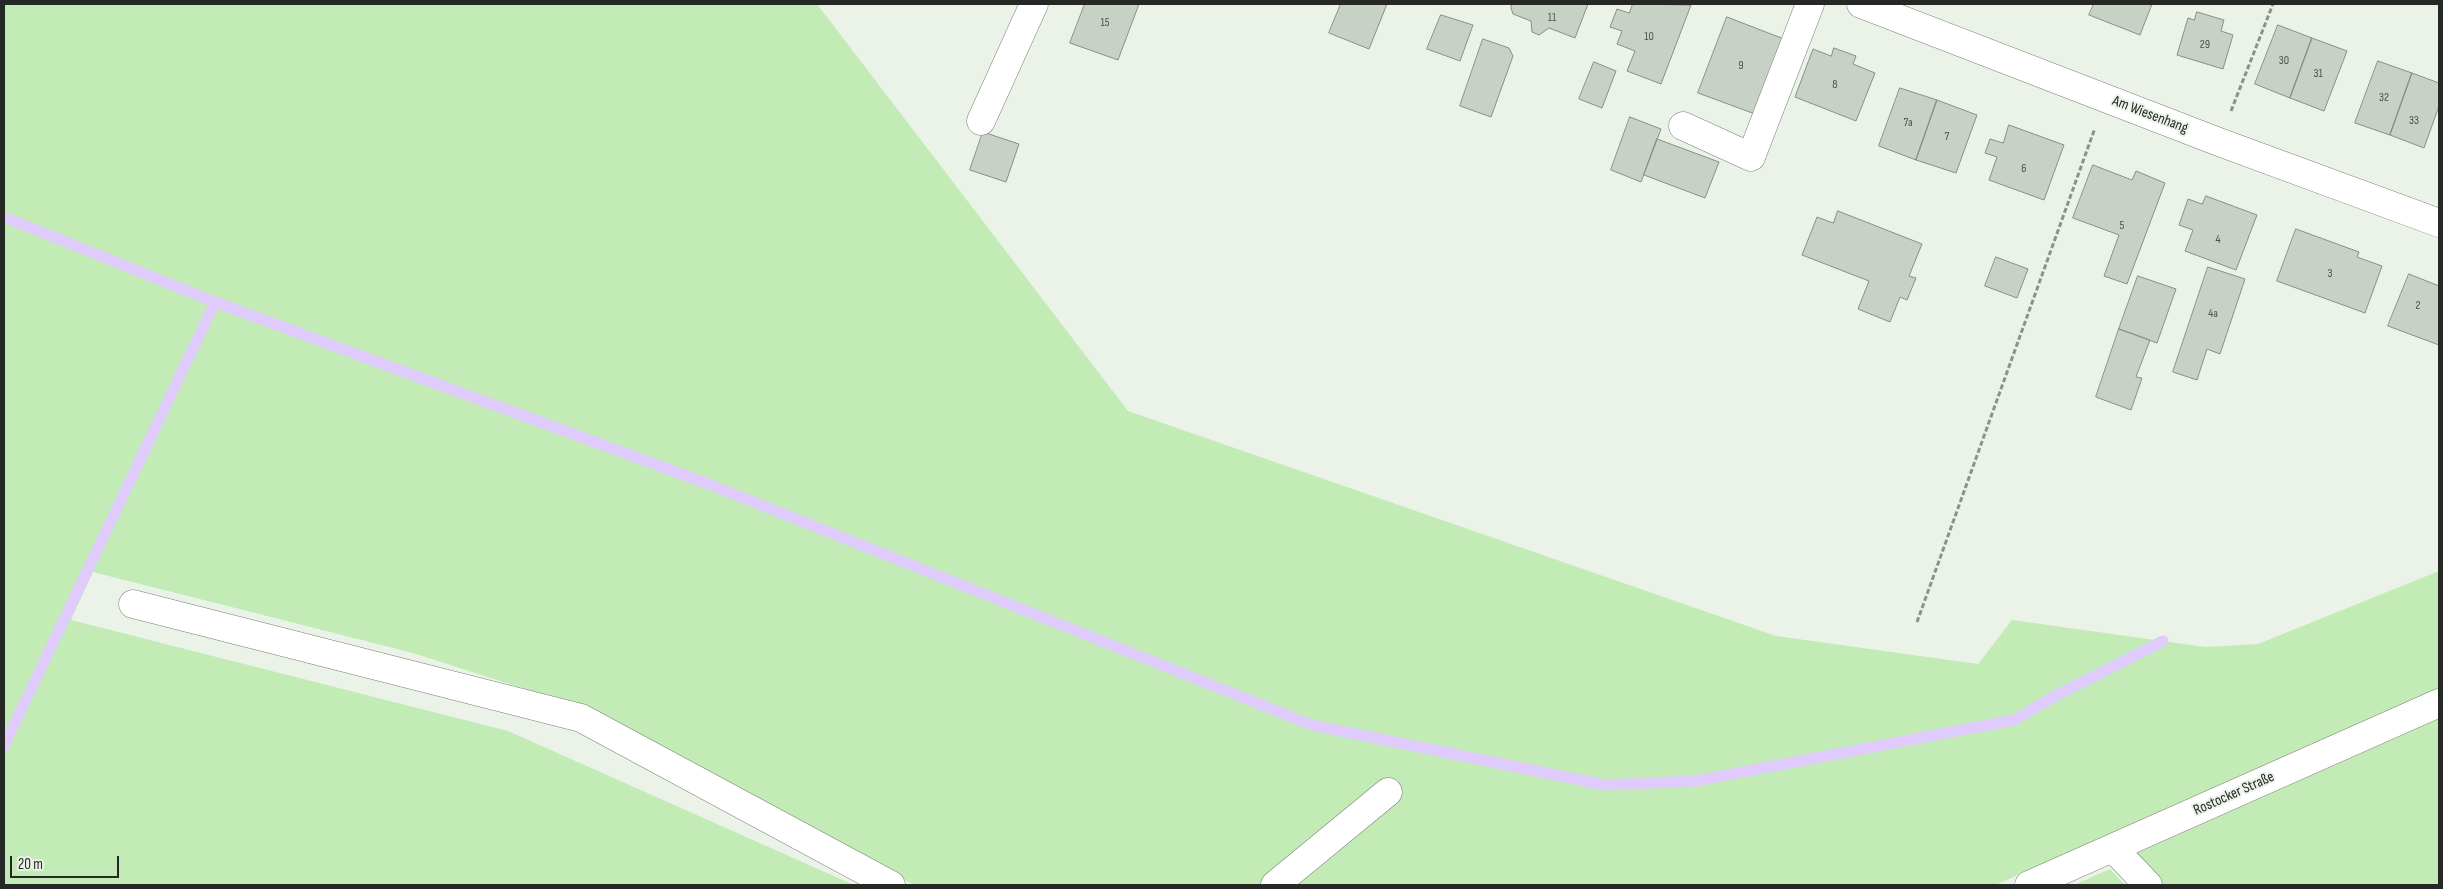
<!DOCTYPE html>
<meta charset="utf-8">
<style>
body{margin:0}
#map{position:relative;width:2443px;height:889px;overflow:hidden;background:#ebf3e8;font-family:"Sofia Sans Condensed",sans-serif}
canvas{display:block}
.frame{position:absolute;inset:0;border:5px solid #252824;pointer-events:none}
.scale{position:absolute;left:10px;top:856px;width:109px;height:22px;box-sizing:border-box;border:2px solid #252824;border-top:0;padding-left:6px;font-size:15px;line-height:18px;white-space:nowrap;color:#252824;-webkit-text-stroke:4px #ebf3e8;paint-order:stroke}
</style>
<div id="map">
<canvas width="2443" height="889"></canvas>
<div class="frame"></div>
<div class="scale">20 m</div>
</div>
<script>
const context = document.querySelector('canvas').getContext('2d');
context.lineJoin = 'round';
function fill(path, color) { context.fillStyle = color; context.fill(path, 'evenodd'); }
function trace(path, color, width, dash) { context.strokeStyle = color; context.lineWidth = width; context.lineCap = dash ? 'butt' : 'round'; context.setLineDash(dash || []); context.stroke(path); }
function label(font, color, halo, rows, align = 'center') {
  context.font = font + ' "Sofia Sans Condensed",sans-serif'; context.lineWidth = 4; context.setLineDash([]); context.textBaseline = 'middle'; context.strokeStyle = halo; context.fillStyle = color; for (const [text, x, y, turn = 0] of rows) {
    context.save(); context.translate(x, y); context.rotate((+turn || 0) * Math.PI / 180); context.textAlign = isNaN(turn) ? turn : align; if (halo) context.strokeText(text, 0, 0); context.fillText(text, 0, 0); context.restore();
  }
}
fill(new Path2D(`
 M 4,4 L 817,4 L 1128,411 L 1776,636 L 1978,664 L 2012,620 L 2205,647 L 2258,644 L 2439,571 L 2439,885 L 2161,885 L 2137,861 L 2106,836 L 1995,885 L 915,885 L 556,699 L 413,653 L 93,572 L 71,620 L 508,731 L 854,885 L 4,885 Z
 M 2110,869 L 2125,885 L 2074,885 Z`), '#c2ebb6');
trace(new Path2D(`
 M 4,217 L 215,302 L 706,483 L 1312,725 L 1605,785 L 1695,781 L 2014,720 L 2057,695 L 2163,641
 M 4,746 L 215,302`), '#e0cbfd', 11);
const building = new Path2D(`
 M 1085,4 L 1139,4 L 1118,60 L 1070,43 Z
 M 1341,4 L 1387,4 L 1369,49 L 1329,33 Z
 M 1512,4 L 1588,4 L 1575,38 L 1549,28 L 1539,35 L 1532,32 L 1531,21 L 1513,14 L 1511,8 Z
 M 1633,4 L 1691,5 L 1661,84 L 1627,71 L 1635,51 L 1617,44 L 1622,31 L 1610,27 L 1617,9 L 1629,13 Z
 M 2094,4 L 2152,4 L 2140,35 L 2089,15 Z
 M 2197,12 L 2224,20 L 2221,31 L 2233,35 L 2223,69 L 2177,55 L 2188,18 L 2194,20 Z
 M 1441,15 L 1473,25 L 1460,61 L 1427,49 Z
 M 1727,17 L 1784,39 L 1755,114 L 1698,93 Z
 M 2278,25 L 2312,38 L 2290,98 L 2255,84 Z
 M 2312,38 L 2347,51 L 2324,111 L 2290,98 Z
 M 1483,39 L 1509,48 L 1513,56 L 1491,117 L 1460,106 Z
 M 1834,48 L 1856,56 L 1853,64 L 1875,73 L 1856,121 L 1795,97 L 1813,49 L 1831,56 Z
 M 2378,61 L 2412,73 L 2390,135 L 2355,123 Z
 M 1594,62 L 1616,71 L 1602,108 L 1579,99 Z
 M 2412,73 L 2439,83 L 2439,106 L 2424,148 L 2390,135 Z
 M 1900,88 L 1937,100 L 1916,160 L 1879,146 Z
 M 1937,100 L 1977,115 L 1956,173 L 1916,160 Z
 M 1630,117 L 1661,129 L 1641,182 L 1611,170 Z
 M 2009,125 L 2064,145 L 2044,200 L 1989,180 L 1997,157 L 1985,153 L 1990,139 L 2003,143 Z
 M 983,132 L 1019,144 L 1006,182 L 970,170 Z
 M 1657,139 L 1719,162 L 1705,198 L 1644,175 Z
 M 2093,165 L 2132,180 L 2136,171 L 2165,183 L 2127,284 L 2104,276 L 2119,235 L 2073,218 Z
 M 2206,196 L 2257,215 L 2236,270 L 2185,251 L 2193,230 L 2179,225 L 2188,199 L 2202,204 Z
 M 1838,211 L 1922,244 L 1909,276 L 1916,278 L 1907,300 L 1900,297 L 1890,322 L 1858,309 L 1869,281 L 1802,255 L 1817,217 L 1833,223 Z
 M 2296,229 L 2359,252 L 2357,257 L 2382,266 L 2365,313 L 2277,281 Z
 M 1996,257 L 2028,269 L 2017,298 L 1985,286 Z
 M 2208,267 L 2245,279 L 2220,354 L 2207,349 L 2197,380 L 2173,372 Z
 M 2409,274 L 2439,286 L 2439,345 L 2388,326 Z
 M 2138,276 L 2176,289 L 2157,343 L 2119,329 Z
 M 2119,329 L 2150,340 L 2136,377 L 2142,378 L 2131,410 L 2096,397 Z`);
fill(building, '#c8d1c6');
trace(building, '#888f86', 1);
const minor = new Path2D(`
 M 1861,4 L 2219,142 L 2439,223
 M 981,121 L 1034,4
 M 1683,126 L 1751,157 L 1810,4
 M 133,604 L 581,718 L 891,885
 M 2113,848 L 2148,885
 M 1275,885 L 1388,792
 M 2029,885 L 2439,703`);
trace(minor, '#7a8177', 29);
trace(new Path2D(`
 M 2231,111 L 2273,4
 M 1917,622 L 2095,128`), '#8c928a', 3, [5, 2.5]);
trace(minor, '#fff', 28);
label('12px', '#4e524c', null, [
 ["11",1552,18],
 ["15",1105,23],
 ["10",1649,37],
 ["29",2205,45],
 ["30",2284,61],
 ["9",1741,66],
 ["31",2318,74],
 ["8",1835,85],
 ["32",2384,98],
 ["33",2414,121],
 ["7a",1908,123],
 ["7",1947,137],
 ["6",2024,169],
 ["5",2122,226],
 ["4",2218,240],
 ["3",2330,274],
 ["2",2418,306],
 ["4a",2213,314]
]);
label('15px', '#252824', '#ebf3e8', [
 ["Am Wiesenhang",2150,115,21],
 ["Rostocker Straße",2234,794,-24]
]);
</script>
